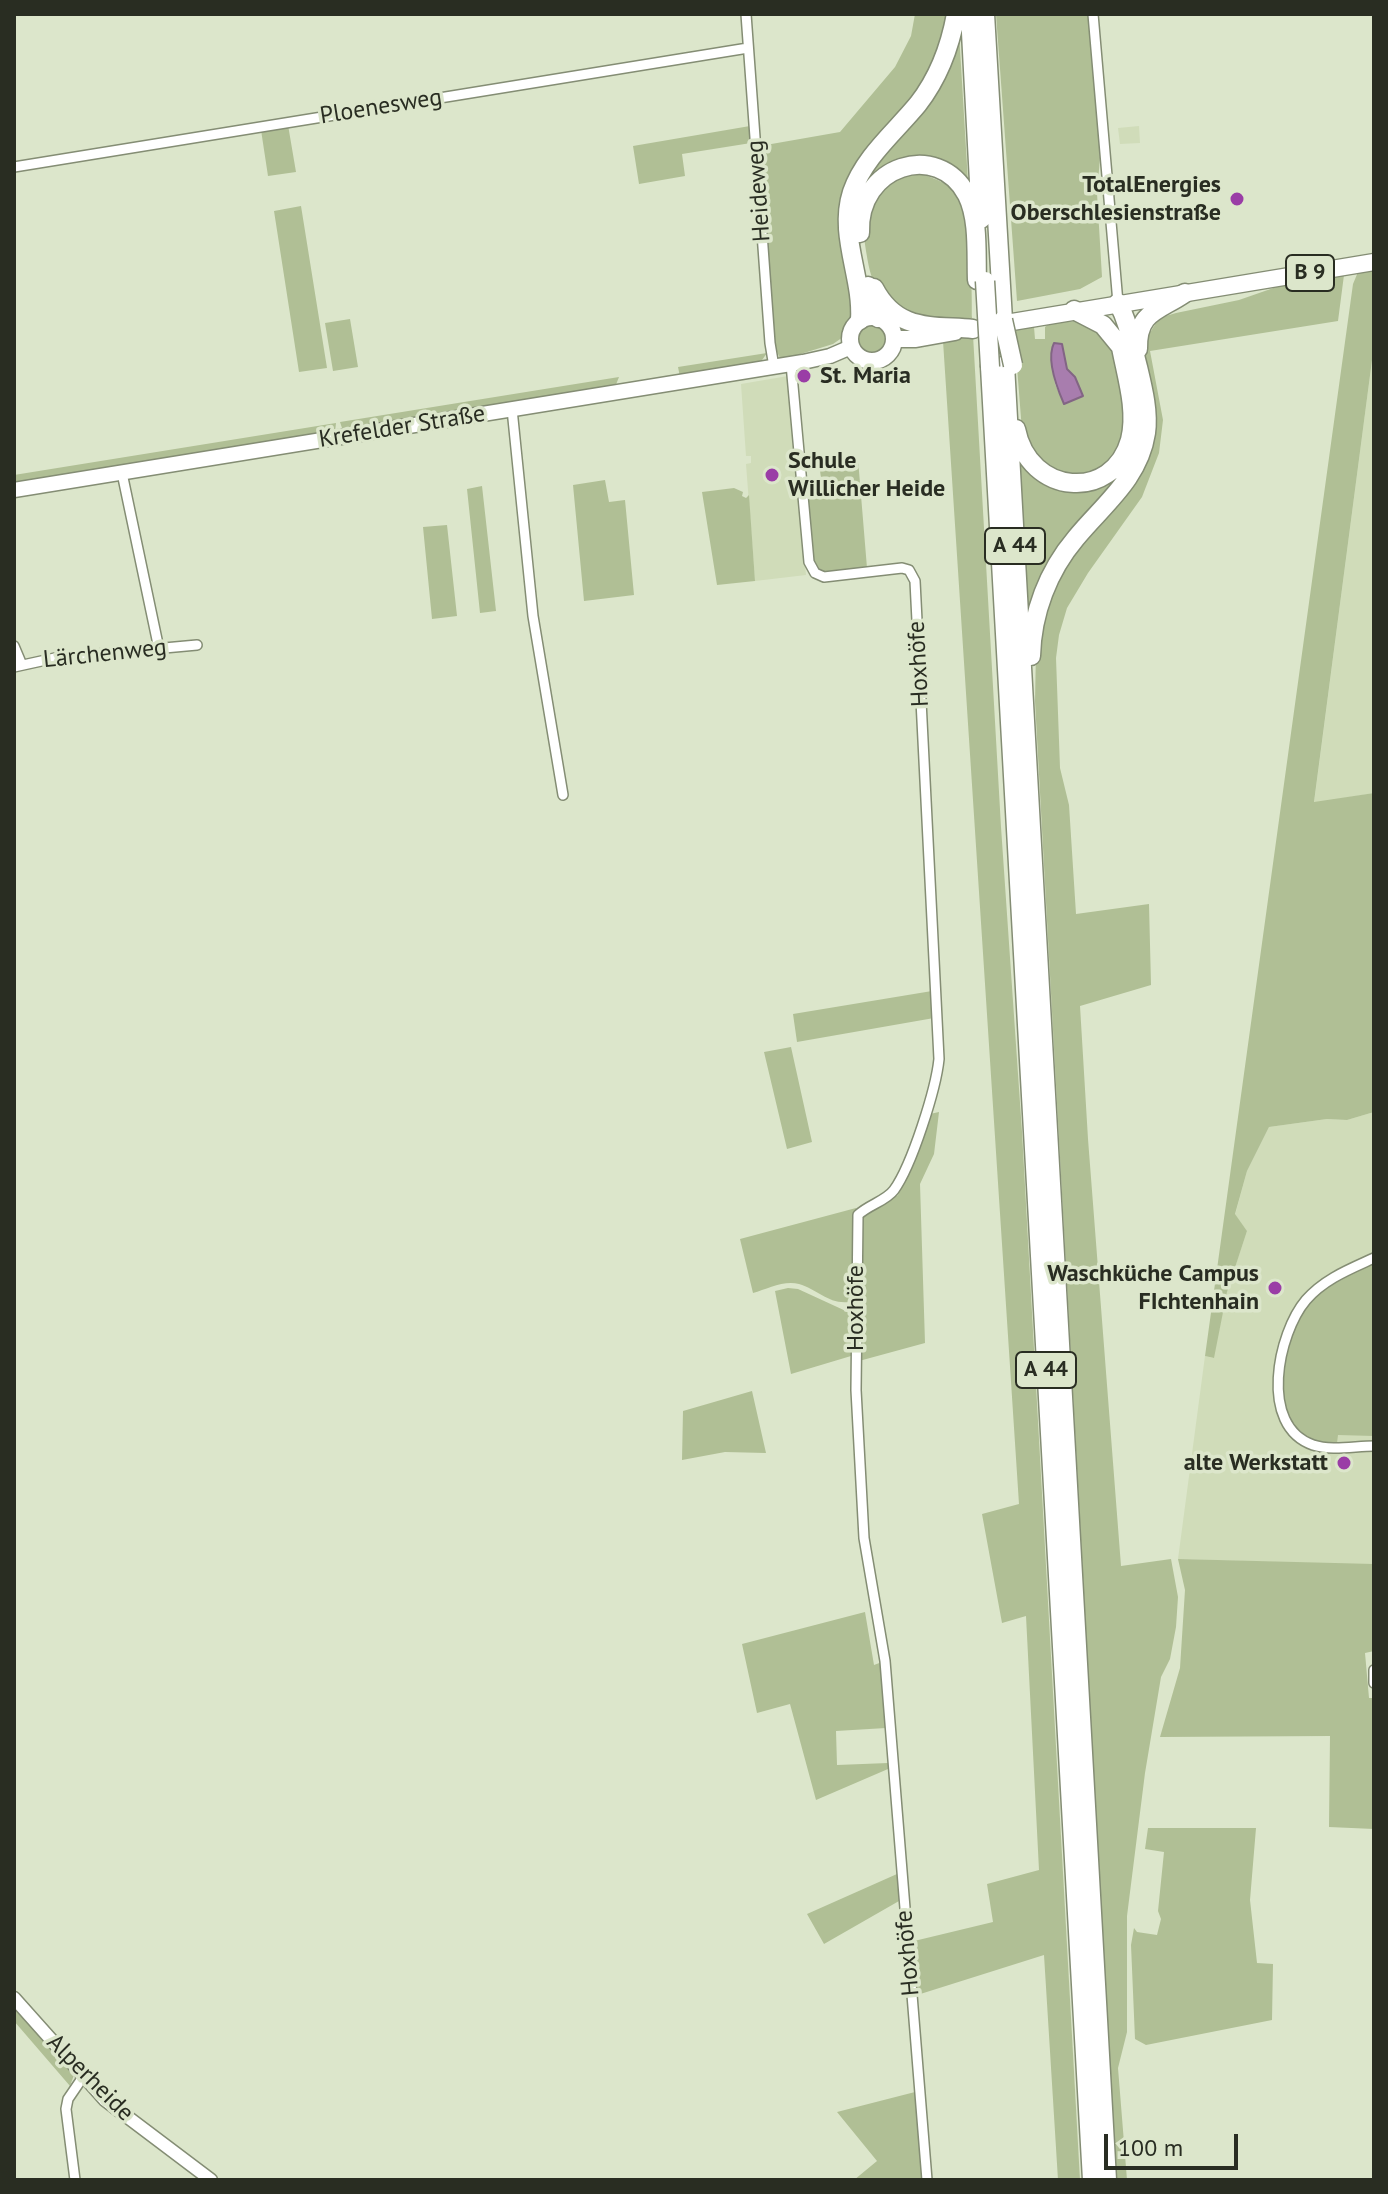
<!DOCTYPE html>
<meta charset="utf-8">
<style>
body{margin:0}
#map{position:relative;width:1388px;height:2194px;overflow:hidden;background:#dce6cb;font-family:"PT Sans",sans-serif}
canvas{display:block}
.frame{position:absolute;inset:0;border:16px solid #292d22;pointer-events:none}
.scale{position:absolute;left:1104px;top:2134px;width:134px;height:36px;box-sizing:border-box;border:4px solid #292d22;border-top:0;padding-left:10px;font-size:24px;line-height:28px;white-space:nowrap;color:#292d22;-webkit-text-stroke:6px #dce6cb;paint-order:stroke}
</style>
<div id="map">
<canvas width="1388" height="2194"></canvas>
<div class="frame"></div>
<div class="scale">100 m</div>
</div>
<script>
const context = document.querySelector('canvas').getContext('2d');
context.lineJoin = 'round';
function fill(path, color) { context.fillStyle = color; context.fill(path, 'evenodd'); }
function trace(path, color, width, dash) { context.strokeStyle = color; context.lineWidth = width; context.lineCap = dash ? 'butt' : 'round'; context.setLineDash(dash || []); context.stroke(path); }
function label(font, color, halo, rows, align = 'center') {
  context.font = font + ' "PT Sans",sans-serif'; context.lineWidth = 7; context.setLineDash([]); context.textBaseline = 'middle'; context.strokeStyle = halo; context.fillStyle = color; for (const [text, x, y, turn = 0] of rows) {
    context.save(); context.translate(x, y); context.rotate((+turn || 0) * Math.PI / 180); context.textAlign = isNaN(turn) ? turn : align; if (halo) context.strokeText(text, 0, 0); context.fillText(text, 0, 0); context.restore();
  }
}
fill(new Path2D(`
 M 1139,126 L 1140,143 L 1120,144 L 1118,128 Z
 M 1374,345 L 1374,793 L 1314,803 Z
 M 788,376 L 806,575 L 755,581 L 746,464 L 751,463 L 751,456 L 746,456 L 741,384 Z
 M 1374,1112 L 1374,1565 L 1178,1559 L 1205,1356 L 1213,1358 L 1227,1291 L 1247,1231 L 1235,1215 L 1247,1171 L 1269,1127 L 1327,1119 L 1347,1120 Z`), '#d0dcb9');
fill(new Path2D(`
 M 915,14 L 950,14 L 938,52 L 919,89 L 870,146 L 845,261 L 854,320 L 846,335 L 833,344 L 781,360 L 774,346 L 760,146 L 840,132 L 895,67 L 911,36 Z
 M 996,14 L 1089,14 L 1100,158 L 1097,193 L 1102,277 L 1080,289 L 1017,301 Z
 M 959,32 L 969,199 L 967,191 L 910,165 L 852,220 L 849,207 Z
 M 288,125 L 296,172 L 268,176 L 261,130 Z
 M 750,126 L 751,143 L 682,154 L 685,176 L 639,184 L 633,146 Z
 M 922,174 C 936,179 950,184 959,197 C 972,215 972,294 972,318 L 958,321 L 914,320 C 903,310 885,299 877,287 C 870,278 868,262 866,251 C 859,210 877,176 922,174 Z
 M 301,206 L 327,368 L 299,372 L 274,211 Z
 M 1374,267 L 1374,345 L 1314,802 L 1374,793 L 1374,1112 L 1347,1120 L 1327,1119 L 1269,1127 L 1247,1171 L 1235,1214 L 1247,1231 L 1227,1292 L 1214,1358 L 1205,1356 L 1353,284 L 1358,272 Z
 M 1344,275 L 1338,321 L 1150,351 L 1163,420 L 1159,453 L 1142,497 L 1088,573 L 1067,608 L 1059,635 L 1056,658 L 1060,768 L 1069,805 L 1076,914 L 1149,904 L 1151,985 L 1080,1006 L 1088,1139 L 1121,1566 L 1171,1559 L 1178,1597 L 1176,1627 L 1170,1659 L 1161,1677 L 1145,1773 L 1127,1916 L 1127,2032 L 1118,2068 L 1127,2180 L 1116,2180 L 1035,701 L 1036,651 L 1043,614 L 1067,560 L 1119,500 L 1146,324 L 1151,331 L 1159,318 L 1176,313 L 1239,300 L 1285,284 Z
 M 350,319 L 358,367 L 333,371 L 325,323 Z
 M 1086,321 L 1112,340 L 1127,414 L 1118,454 L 1094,473 L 1060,476 L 1035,459 L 1022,431 L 1014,328 L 1034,327 L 1035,339 L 1045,339 L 1045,327 L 1050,322 ZM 1062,344 L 1067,369 L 1083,396 L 1064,404 L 1055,384 L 1053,364 Z
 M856 339a15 15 0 1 1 30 0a15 15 0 1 1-30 0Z
 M 973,335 L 1001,827 L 1022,1132 L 1080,2180 L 1058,2180 L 1044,1955 L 914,1996 L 910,1942 L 993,1922 L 987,1884 L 1039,1870 L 1026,1616 L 1002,1623 L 982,1514 L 1019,1504 L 943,341 Z
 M 767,353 L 760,363 L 680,377 L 678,367 Z
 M 619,377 L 615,387 L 343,431 L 340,422 Z
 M 336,423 L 335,432 L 14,485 L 14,475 Z
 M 1138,438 L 1106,501 L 1029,628 L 1019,452 L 1029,467 L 1088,484 Z
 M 858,459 L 867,568 L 823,573 L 817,569 L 812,558 L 805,480 L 821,478 L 819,463 Z
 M 605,480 L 609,502 L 625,500 L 634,595 L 584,601 L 573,485 Z
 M 482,486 L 496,611 L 480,613 L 467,489 Z
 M 734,488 L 743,492 L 742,496 L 746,498 L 749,495 L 755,581 L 717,585 L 702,492 Z
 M 447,525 L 457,616 L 432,619 L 423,527 Z
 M 932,991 L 934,1018 L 797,1042 L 793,1014 Z
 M 791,1047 L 812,1142 L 787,1149 L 764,1052 Z
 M 939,1112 L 934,1154 L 920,1184 L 925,1343 L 859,1361 L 862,1213 L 898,1195 L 930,1114 Z
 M 856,1208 L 854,1301 C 831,1307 819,1290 799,1284 C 784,1280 767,1289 753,1293 L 740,1239 Z
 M 1374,1263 L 1374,1436 L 1338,1435 L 1337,1443 C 1326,1442 1316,1442 1306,1437 C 1265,1413 1285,1331 1310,1301 C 1326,1281 1351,1273 1374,1263 Z
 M 788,1288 L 798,1289 L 848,1312 L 853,1317 L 851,1356 L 791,1374 L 775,1291 Z
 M 752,1391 L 766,1453 L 725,1452 L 682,1460 L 683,1411 Z
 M 1178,1559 L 1374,1564 L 1374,1651 L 1365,1653 L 1369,1698 L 1374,1698 L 1374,1829 L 1329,1827 L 1330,1736 L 1160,1737 L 1180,1668 L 1185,1590 Z
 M 865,1612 L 874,1665 L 882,1662 L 886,1728 L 836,1731 L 837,1765 L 888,1763 L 888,1769 L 816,1800 L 790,1704 L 757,1713 L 742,1644 Z
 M 1148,1828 L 1256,1828 L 1250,1900 L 1257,1963 L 1273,1964 L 1272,2020 L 1146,2045 L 1135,2039 L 1131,1945 L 1134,1928 L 1137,1932 L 1157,1935 L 1161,1919 L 1158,1911 L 1164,1852 L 1145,1849 Z
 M 897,1874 L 899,1901 L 824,1944 L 807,1914 Z
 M 14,2004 L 74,2075 L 70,2086 L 14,2021 Z
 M 915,2092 L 923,2180 L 854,2180 L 877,2161 L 837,2112 Z`), '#b0bf95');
const water = new Path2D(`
 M 1054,343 L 1062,344 L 1067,369 L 1075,377 L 1083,396 L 1064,404 C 1057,388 1046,359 1054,343 Z`);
fill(water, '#a87dae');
trace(water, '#826584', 2);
const minor = new Path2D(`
 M 746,14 L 770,343 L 774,367
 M 1093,14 L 1118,303
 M 14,167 L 748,48
 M 791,364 L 809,562 L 815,573 L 824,577 L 902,568 L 909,570 L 915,581 L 939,1059 C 936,1089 912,1165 894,1190 C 886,1201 868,1205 858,1215 L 856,1390 L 864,1538 L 885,1661 L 927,2180
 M 512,409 L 533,616 L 563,795
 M 122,473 L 159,649
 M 14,646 L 22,665
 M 14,667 L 55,658 L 197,645
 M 1374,1258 C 1350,1269 1324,1279 1306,1300 C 1278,1333 1258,1426 1313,1445 C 1331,1451 1355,1446 1374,1446
 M 1374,1670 L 1374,1683
 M 75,2180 L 66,2109 L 68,2099 L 83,2077`);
const tertiary = new Path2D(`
 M 14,1998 L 105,2100 L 211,2180`);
const secondary = new Path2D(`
 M 14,490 L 803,362 L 830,356 L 851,347`);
const primary = new Path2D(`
 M850 339a22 22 0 1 1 44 0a22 22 0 1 1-44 0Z
 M 994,325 L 1374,262
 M 894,339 L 916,339 L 955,332`);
const motorway = new Path2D(`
 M 970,14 L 981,219
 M 985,14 L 1003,320
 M 860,233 C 857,165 938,140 967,195 C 979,219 976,254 977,280
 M 868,286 L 872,307 L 878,318
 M 874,288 C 897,332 931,325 973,329
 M 1074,310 L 1103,325 L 1121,347
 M 860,320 C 863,277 838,235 852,192 C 864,157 895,132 918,104 C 939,77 950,47 956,14
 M 1138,349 C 1137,311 1159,311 1185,293
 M 1005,365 L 1107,2180
 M 990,367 L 1092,2180
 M 1016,429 C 1029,496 1113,502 1130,440 C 1138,409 1125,372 1120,342
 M 1031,656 C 1032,613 1048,571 1076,538 C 1103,505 1139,479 1146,433 C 1149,412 1143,388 1138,367 C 1132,345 1129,323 1118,303`);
trace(minor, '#848d74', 12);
trace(tertiary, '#848d74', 15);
trace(secondary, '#848d74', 17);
trace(primary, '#848d74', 19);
trace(motorway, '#848d74', 21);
trace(minor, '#fff', 9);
trace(tertiary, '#fff', 12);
trace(secondary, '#fff', 14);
trace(primary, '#fff', 16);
trace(motorway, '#fff', 18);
const motorwayBridge = new Path2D(`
 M 985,281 L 990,367
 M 1003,320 L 1013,365`);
trace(motorwayBridge, '#848d74', 21, []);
trace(motorwayBridge, '#fff', 18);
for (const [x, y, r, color] of [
 [1237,199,8,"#9a3da6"],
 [804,376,8,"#9a3da6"],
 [772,475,8,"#9a3da6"],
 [1275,1288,8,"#9a3da6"],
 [1344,1463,8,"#9a3da6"]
]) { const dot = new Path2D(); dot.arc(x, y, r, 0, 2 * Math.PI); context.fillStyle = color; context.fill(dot); trace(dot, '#dce6cb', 3); }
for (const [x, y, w] of [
 [1310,273,48],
 [1015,546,60],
 [1046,1370,60]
]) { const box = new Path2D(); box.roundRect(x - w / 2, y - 18, w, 36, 6); context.fillStyle = '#dce6cb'; context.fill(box); trace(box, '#292d22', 2); }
label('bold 22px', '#292d22', null, [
 ["B 9",1310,273],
 ["A 44",1015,546],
 ["A 44",1046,1370]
]);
label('24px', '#292d22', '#dce6cb', [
 ["Ploenesweg",381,107,-9],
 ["Heideweg",759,191,-94],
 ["Krefelder Straße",402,427,-9],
 ["Lärchenweg",105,654,-6],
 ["Hoxhöfe",919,664,-93],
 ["Hoxhöfe",856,1308,-90],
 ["Hoxhöfe",908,1953,-95],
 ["Alperheide",90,2078,45]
]);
label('bold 24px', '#292d22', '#dce6cb', [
 ["TotalEnergies",1221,185],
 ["Oberschlesienstraße",1221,213],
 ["St. Maria",820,376,"left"],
 ["Schule",788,461,"left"],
 ["Willicher Heide",788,489,"left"],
 ["Waschküche Campus",1259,1274],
 ["FIchtenhain",1259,1302],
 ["alte Werkstatt",1328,1463]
], 'right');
</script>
